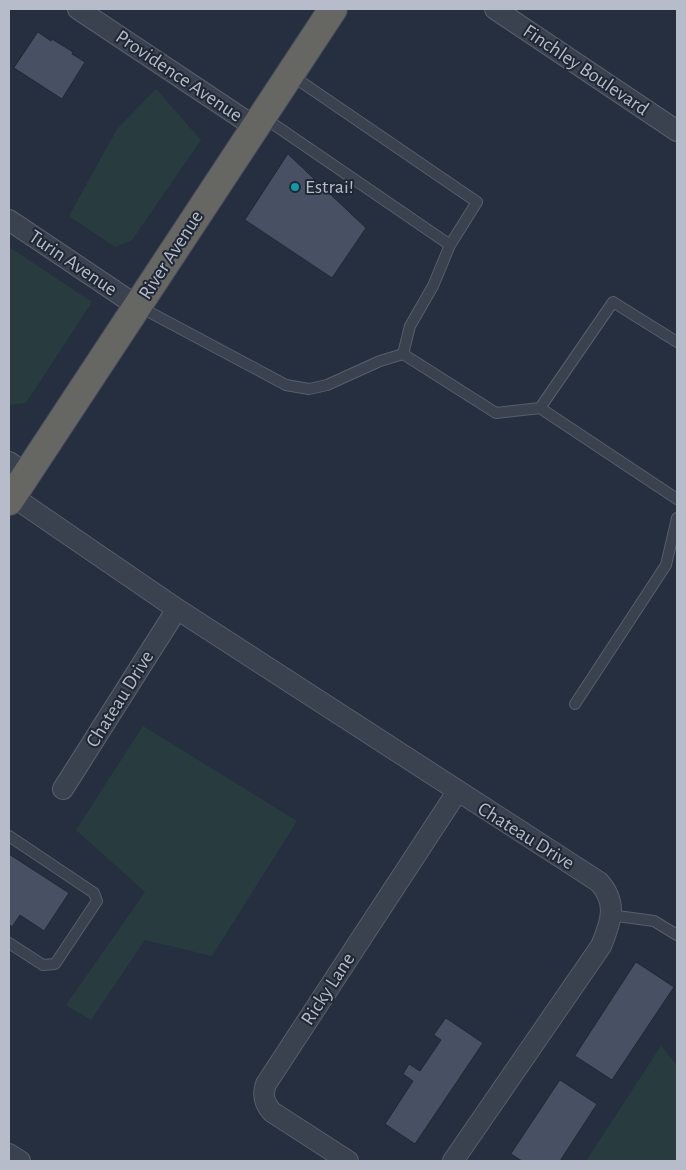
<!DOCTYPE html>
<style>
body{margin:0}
#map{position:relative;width:686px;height:1170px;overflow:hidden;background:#262f3f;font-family:"Alegreya Sans",sans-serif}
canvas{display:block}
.frame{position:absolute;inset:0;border:10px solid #b6bcc9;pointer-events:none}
</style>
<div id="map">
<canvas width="686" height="1170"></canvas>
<div class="frame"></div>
</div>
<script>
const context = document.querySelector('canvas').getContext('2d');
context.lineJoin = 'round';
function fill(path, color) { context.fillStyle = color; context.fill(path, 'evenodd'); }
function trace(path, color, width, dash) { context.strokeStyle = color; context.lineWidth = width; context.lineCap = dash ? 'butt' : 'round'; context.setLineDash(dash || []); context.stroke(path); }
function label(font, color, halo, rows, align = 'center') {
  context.font = font + ' "Alegreya Sans",sans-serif'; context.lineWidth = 4; context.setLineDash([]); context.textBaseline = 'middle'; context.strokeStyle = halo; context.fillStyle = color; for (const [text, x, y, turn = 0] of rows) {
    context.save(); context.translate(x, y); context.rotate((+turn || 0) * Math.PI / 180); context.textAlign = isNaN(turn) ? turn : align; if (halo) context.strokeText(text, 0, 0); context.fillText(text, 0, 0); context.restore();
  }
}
fill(new Path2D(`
 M 156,89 L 201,140 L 132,240 L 115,247 L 69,216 L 117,129 Z
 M 9,247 L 92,302 L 26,403 L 9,405 Z
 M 143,726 L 297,821 L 212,956 L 145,940 L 91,1020 L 66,1005 L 145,892 L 76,830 Z
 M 661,1046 L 677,1065 L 677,1161 L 586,1161 Z`), '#283c40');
const building = new Path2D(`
 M 38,32 L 51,41 L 52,39 L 73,52 L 72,54 L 85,62 L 62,99 L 14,68 Z
 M 288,154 L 366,228 L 332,278 L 245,220 Z
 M 9,854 L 69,893 L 44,931 L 20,915 L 12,927 L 9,924 Z
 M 636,962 L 674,987 L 612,1080 L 575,1056 Z
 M 446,1018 L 483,1043 L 415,1144 L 385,1124 L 413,1081 L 403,1074 L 409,1064 L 420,1071 L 441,1040 L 434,1035 Z
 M 560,1080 L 597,1104 L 560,1161 L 522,1161 L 511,1154 Z`);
fill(building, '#475163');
trace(building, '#212836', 1);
const service = new Path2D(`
 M 291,75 L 477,202 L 450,245
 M 263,117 L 450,245 L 433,286 L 410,326 L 403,354
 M 138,306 L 286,385 L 309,389 L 327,385 L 380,361 L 403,354 L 496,413 L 540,408 L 677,499
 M 540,408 L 613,302 L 677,342
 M 575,704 L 666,565 L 677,518
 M 9,836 L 94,893 L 97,901 L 55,964 L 43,965 L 9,943
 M 610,915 L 654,921 L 677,935`);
const minor = new Path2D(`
 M 78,9 L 255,127
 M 495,9 L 677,131
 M 9,220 L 137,306
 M 9,462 L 27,474
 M 12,496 L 177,609 L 599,882 C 618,903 611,922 601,946 L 453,1161
 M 63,789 L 177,609
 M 9,1154 L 20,1161
 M 348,1161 L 272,1112 C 264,1103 262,1095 266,1084 L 457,792`);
const trunk = new Path2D(`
 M 9,501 L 333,9`);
trace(service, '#585f6c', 12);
trace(minor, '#585f6c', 22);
trace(trunk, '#454c59', 30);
trace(service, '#3a414f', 10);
trace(minor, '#3a414f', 20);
trace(trunk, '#666663', 28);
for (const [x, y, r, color] of [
 [295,187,5,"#0f9aa8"]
]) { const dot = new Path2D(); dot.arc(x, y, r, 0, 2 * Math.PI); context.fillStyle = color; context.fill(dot); trace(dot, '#1f2634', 2); }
label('20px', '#b6bcc9', '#1f2634', [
 ["Finchley Boulevard",586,70,34],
 ["Providence Avenue",179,76,34],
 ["River Avenue",171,255,-57],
 ["Turin Avenue",73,263,34],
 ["Chateau Drive",120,699,-58],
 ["Chateau Drive",526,836,32],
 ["Ricky Lane",328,989,-57]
]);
label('20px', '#b6bcc9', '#1f2634', [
 ["Estrai!",305,187]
], 'left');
</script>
